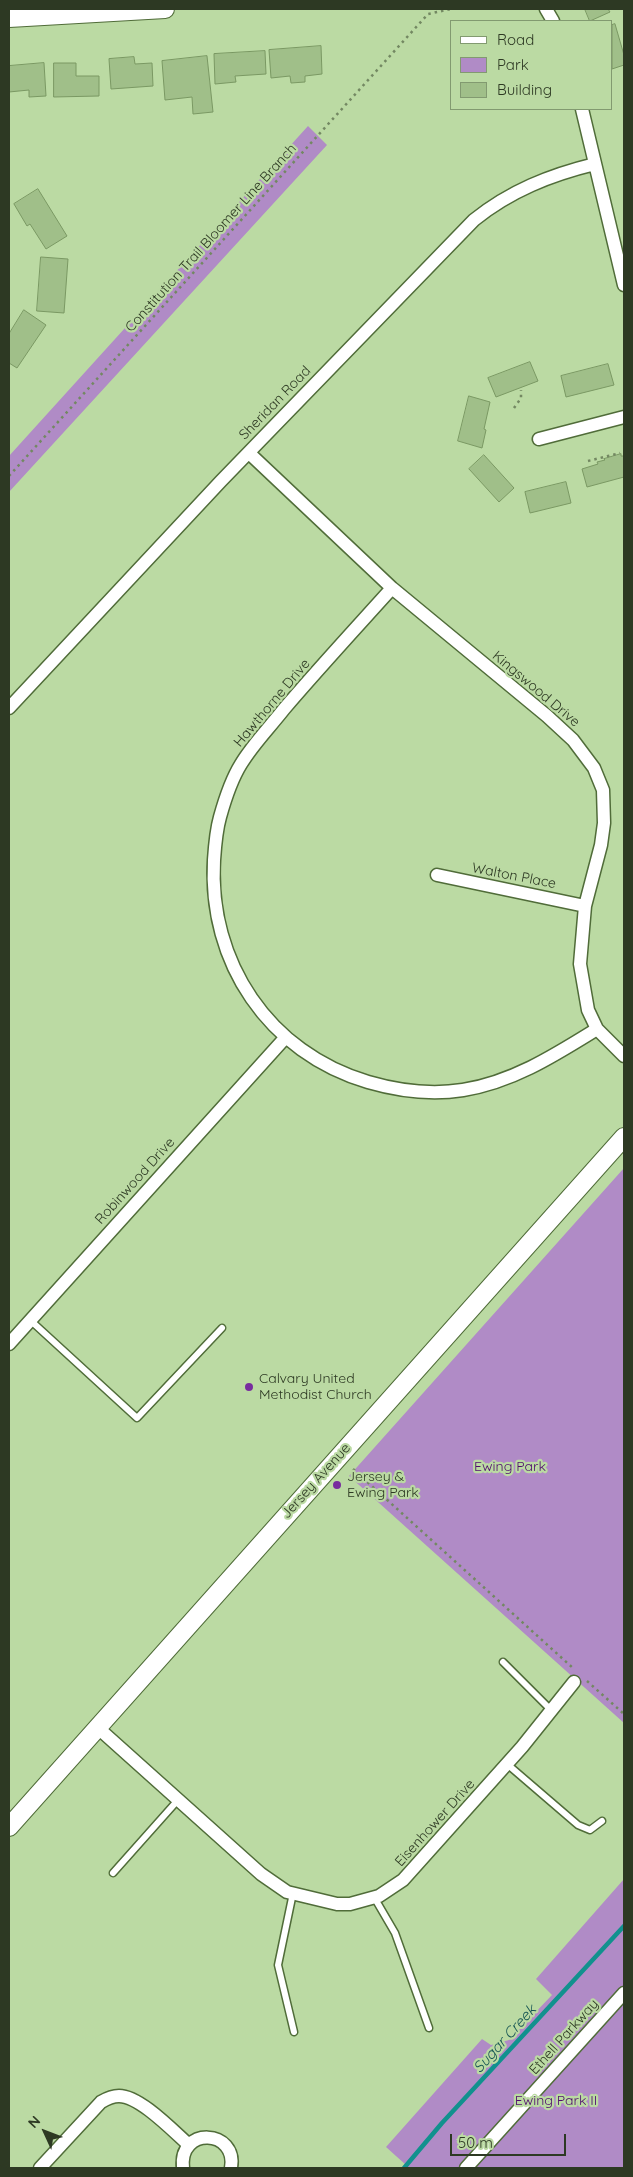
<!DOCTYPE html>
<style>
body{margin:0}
#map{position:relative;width:633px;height:2177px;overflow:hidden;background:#bbdaa3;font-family:Quicksand,sans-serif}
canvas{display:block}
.frame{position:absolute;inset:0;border:10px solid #2d3923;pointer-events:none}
.legend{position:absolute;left:450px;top:20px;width:162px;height:90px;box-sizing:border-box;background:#bbdaa3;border:1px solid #829a70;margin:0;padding:6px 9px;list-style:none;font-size:15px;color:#2d3923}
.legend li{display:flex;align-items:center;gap:10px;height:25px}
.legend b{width:25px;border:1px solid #829a70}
.north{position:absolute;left:20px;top:2107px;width:50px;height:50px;-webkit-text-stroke:4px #bbdaa3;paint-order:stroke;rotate:313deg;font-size:14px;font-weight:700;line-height:20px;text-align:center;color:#2d3923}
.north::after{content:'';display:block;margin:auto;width:18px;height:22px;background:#2d3923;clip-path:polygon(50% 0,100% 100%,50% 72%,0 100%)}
.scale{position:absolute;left:450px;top:2134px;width:116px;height:22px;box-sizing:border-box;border:2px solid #2d3923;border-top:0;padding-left:6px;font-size:15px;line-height:18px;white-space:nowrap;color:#2d3923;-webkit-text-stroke:4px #bbdaa3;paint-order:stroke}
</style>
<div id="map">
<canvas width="633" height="2177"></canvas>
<div class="frame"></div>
<ul class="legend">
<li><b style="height:6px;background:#fff"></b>Road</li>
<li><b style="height:14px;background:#b08bc6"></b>Park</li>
<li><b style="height:14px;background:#a0bf89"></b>Building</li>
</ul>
<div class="north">N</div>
<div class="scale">50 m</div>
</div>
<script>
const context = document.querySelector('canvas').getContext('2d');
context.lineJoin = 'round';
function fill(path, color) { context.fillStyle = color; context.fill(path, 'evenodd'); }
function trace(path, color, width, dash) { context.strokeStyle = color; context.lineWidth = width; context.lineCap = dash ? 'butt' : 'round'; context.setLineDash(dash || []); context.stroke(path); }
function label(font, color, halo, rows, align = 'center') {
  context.font = font + ' Quicksand,sans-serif'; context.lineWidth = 4.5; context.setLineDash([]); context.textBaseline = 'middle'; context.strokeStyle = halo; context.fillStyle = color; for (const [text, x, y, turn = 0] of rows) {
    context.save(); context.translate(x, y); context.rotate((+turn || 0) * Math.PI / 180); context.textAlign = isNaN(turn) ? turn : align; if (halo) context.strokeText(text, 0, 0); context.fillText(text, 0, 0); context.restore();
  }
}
fill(new Path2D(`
 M 308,126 L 327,145 L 9,492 L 9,456 Z
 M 624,1168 L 624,1723 L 349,1476 Z
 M 624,1879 L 624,2168 L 404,2168 L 406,2165 L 386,2147 L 482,2039 L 491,2045 L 509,2040 L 552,1995 L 536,1979 Z`), '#b08bc6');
trace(new Path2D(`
 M 404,2168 L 442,2123 L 624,1926`), '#11918e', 4.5);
const building = new Path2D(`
 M 585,9 L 608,9 L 610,12 L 590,21 Z
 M 615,24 L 624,55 L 624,65 L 612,69 L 612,25 Z
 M 321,46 L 322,74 L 305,76 L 305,82 L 291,83 L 290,76 L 271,78 L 269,50 Z
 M 265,51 L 266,74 L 235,76 L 236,82 L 215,84 L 214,54 Z
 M 207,56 L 213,112 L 193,114 L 192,97 L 165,100 L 162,61 Z
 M 134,57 L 135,64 L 152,63 L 153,86 L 111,89 L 109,59 Z
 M 44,63 L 46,96 L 29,97 L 29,90 L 9,92 L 9,66 Z
 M 54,63 L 76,63 L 76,76 L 99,76 L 99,96 L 54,97 Z
 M 38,189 L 67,236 L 46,249 L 30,224 L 27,226 L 14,204 Z
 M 41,257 L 68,259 L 64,313 L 37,311 Z
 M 24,310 L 46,325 L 17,368 L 9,363 L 9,334 Z
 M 530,362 L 538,381 L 496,397 L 488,378 Z
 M 608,364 L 614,385 L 566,397 L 561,376 Z
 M 469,396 L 490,402 L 484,429 L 486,430 L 482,448 L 458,441 Z
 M 621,454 L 621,456 L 624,456 L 624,477 L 587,487 L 582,469 L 598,464 L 597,462 L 605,460 L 604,459 Z
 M 484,455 L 514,488 L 499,502 L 469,469 Z
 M 566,482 L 571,503 L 530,513 L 525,492 Z`);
fill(building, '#a0bf89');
trace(building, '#7a9863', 1);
const lane = new Path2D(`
 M 30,1320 L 137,1418 L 222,1328
 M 503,1662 L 551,1710
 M 507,1764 L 578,1825 L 590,1830 L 602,1821
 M 113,1873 L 178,1800
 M 293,1893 L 278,1965 L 294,2032
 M 374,1897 L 395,1933 L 429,2028`);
const street = new Path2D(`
 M 546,9 L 553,21
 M 582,109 L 624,285
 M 539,439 L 624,417
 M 249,453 L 392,588 L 547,716 L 573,740 L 594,768 L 603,790 L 604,823 L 601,845 L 585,906 L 580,964 L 588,1010 L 597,1029 L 624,1056
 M 392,588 C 356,628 319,668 284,709 C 270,727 253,744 241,764 C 231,780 225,799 220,817 C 216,831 215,845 214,860 C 208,962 269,1053 368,1082 C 399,1091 431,1095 463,1090 C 513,1082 555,1055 597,1029
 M 9,708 L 221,481 L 474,220 C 510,191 550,175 595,164
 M 437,875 L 585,906
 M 9,1344 L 285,1038
 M 97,1727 L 261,1874 L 287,1892 L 337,1904 L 350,1904 L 379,1896 L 403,1880 L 522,1747 L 574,1682
 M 40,2168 L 101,2102 C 106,2099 112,2096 119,2096 C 140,2096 173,2131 189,2145
 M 183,2168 C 178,2126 238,2129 231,2168
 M 466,2168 L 624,1993`);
const secondary = new Path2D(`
 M 9,18 L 165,9
 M 9,1827 L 624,1137`);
trace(lane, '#506c39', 9);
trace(street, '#506c39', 15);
trace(secondary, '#506c39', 20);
trace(new Path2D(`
 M 514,408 L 521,398 L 521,390
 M 588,461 L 620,453
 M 9,476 L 428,14 L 451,9
 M 353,1469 L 574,1669
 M 587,1681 L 624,1714`), '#738862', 2.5, [2.5, 4]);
trace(lane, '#fff', 6);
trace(street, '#fff', 12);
trace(secondary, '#fff', 18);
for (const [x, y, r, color] of [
 [249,1387,5,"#782c9e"],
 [337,1485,5,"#782c9e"]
]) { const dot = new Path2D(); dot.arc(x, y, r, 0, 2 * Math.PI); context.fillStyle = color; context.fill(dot); trace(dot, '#bbdaa3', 2); }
label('14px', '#2d3923', '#bbdaa3', [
 ["Constitution Trail Bloomer Line Branch",211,238,-48],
 ["Sheridan Road",275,403,-46],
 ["Kingswood Drive",536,689,40],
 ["Hawthorne Drive",272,703,-50],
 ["Walton Place",514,876,11],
 ["Robinwood Drive",135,1181,-48],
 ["Jersey Avenue",316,1481,-48],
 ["Eisenhower Drive",435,1823,-48],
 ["Ethell Parkway",564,2037,-48]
]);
label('14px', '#2d3923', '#bbdaa3', [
 ["Calvary United",259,1379],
 ["Methodist Church",259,1395],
 ["Jersey &",347,1477],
 ["Ewing Park",347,1493]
], 'left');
label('14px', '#4f0b6d', '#bbdaa3', [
 ["Ewing Park",510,1467],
 ["Ewing Park II",556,2101]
]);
label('italic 15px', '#165553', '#bbdaa3', [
 ["Sugar Creek",505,2039,-48]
]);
</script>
